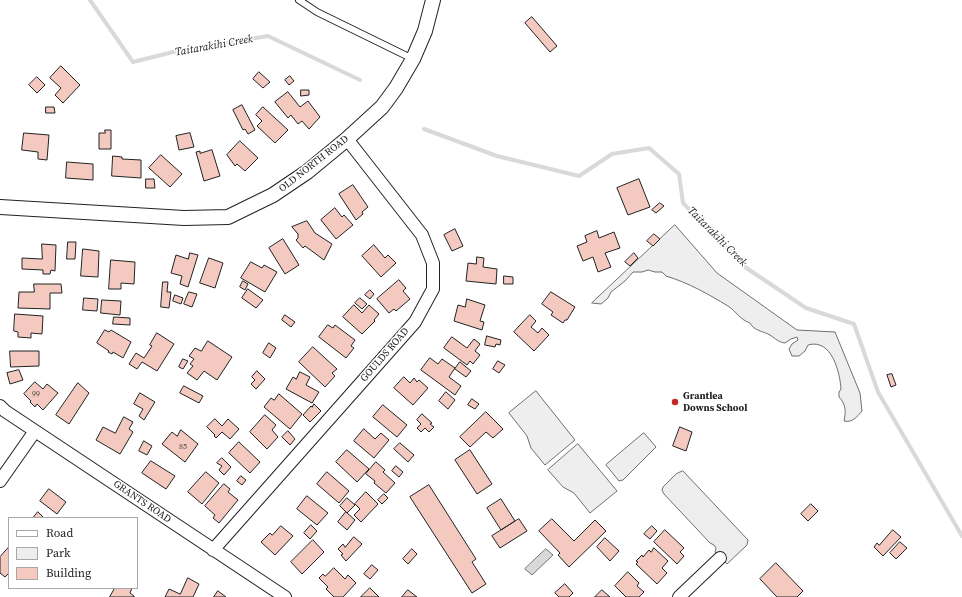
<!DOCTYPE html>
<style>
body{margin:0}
#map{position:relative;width:962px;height:597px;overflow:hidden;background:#fff;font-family:"Source Serif 4",serif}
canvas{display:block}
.legend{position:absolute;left:8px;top:517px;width:130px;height:72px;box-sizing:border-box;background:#fff;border:1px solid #a7a7a7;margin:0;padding:5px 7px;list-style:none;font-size:12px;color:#222}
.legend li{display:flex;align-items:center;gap:8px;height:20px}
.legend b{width:20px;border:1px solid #a7a7a7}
</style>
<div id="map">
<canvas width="962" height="597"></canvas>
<ul class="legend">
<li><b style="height:5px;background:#fff"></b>Road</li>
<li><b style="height:11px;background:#eee"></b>Park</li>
<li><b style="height:11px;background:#f3c9c0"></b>Building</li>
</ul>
</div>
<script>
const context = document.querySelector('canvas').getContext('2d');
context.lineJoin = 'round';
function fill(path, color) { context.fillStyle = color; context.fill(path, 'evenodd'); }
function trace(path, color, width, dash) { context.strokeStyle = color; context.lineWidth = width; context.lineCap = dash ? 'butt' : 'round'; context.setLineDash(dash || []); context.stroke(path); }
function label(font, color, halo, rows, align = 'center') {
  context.font = font + ' "Source Serif 4",serif'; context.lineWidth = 3; context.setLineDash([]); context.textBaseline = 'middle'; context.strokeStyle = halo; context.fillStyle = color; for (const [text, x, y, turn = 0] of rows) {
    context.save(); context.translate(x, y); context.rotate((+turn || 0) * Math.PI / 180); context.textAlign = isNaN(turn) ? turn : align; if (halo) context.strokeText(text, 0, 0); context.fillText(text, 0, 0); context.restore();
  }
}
const green = new Path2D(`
 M 675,225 L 717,273 L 797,330 L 835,332 L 860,393 L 862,411 C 857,417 852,423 844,421 C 846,412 846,404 839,397 L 839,392 L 841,389 C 840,373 832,338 808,345 L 805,351 L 799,356 L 792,356 L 789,349 L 792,344 L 798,340 L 797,337 L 791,339 L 785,343 C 778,342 776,339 770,335 C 763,331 754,331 750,323 C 739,319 737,312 728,306 C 708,294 689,283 666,276 L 662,272 L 655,272 L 648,270 L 642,272 L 633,272 L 625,281 L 611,292 L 608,298 L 601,304 L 592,303 Z
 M 536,391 L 575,440 L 545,465 L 531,448 L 527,436 L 509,413 Z
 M 644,433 L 656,447 L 623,480 L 619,481 L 606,465 Z
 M 578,444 L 617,491 L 590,513 L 574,493 L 563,487 L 548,470 Z`);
fill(green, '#eee');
trace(green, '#6f6f6f', 1);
const parking = new Path2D(`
 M 683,471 L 748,540 L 747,545 L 727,564 L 715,552 L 716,548 L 714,545 L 710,543 L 664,494 L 662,490 L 663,487 L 676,474 Z`);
fill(parking, '#ededed');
trace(parking, '#6f6f6f', 1);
const water = new Path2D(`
 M 546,549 L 553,555 L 532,575 L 525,569 Z`);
fill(water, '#d9d9d9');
trace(water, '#6f6f6f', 1);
trace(new Path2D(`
 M 90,0 L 133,62 L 177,51 L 268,36 L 360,80
 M 424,129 L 497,156 L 579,176 L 612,154 L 649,148 L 679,174 L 683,203 L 745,267 L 806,308 L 854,324 L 878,392 L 962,536`), '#d9d9d9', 4);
const building = new Path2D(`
 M 532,17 L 557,46 L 550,52 L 525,23 Z
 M 61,66 L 80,85 L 63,103 L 55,95 L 61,88 L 50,78 Z
 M 259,72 L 270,82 L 263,88 L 253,79 Z
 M 290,76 L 294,81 L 289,85 L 285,80 Z
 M 37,77 L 45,85 L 37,93 L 29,85 Z
 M 301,90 L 309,90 L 309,95 L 301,96 Z
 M 288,92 L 300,107 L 308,101 L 320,117 L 309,129 L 302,121 L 298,124 L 291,115 L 288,118 L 275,102 Z
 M 242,105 L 255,130 L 248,134 L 245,129 L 243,130 L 233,110 Z
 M 46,107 L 54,107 L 55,113 L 46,113 Z
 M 263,107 L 288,130 L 275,143 L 257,126 L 262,121 L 256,115 Z
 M 105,130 L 111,130 L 111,149 L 99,149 L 99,133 L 105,133 Z
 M 24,133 L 49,135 L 47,160 L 38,159 L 38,152 L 22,150 Z
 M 190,133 L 194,147 L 179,150 L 176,136 Z
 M 240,141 L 258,158 L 245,171 L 237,164 L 235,166 L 227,155 Z
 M 212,150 L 220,176 L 204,181 L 196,152 L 200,151 L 200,153 Z
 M 161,155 L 182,174 L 170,187 L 149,168 Z
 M 113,156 L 122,157 L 122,159 L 141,160 L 141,178 L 112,176 Z
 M 67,162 L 93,164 L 93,180 L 66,178 Z
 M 146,179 L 154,179 L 155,188 L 146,188 Z
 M 639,179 L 650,207 L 628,215 L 617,188 Z
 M 353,185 L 368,207 L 362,212 L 363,214 L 356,220 L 339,194 Z
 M 660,203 L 664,206 L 656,213 L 652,210 Z
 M 335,208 L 342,217 L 344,215 L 353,225 L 336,239 L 321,220 Z
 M 307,221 L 315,233 L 332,244 L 324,260 L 305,246 L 303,248 L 296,240 L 298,238 L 298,234 L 292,227 Z
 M 455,229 L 463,246 L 452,251 L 444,235 Z
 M 597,231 L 599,238 L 614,232 L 620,248 L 605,253 L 611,267 L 598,272 L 593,257 L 583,261 L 577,246 L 587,242 L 585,236 Z
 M 654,234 L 660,239 L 653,246 L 647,241 Z
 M 283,239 L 299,265 L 285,274 L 269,248 Z
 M 68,242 L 76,242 L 75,259 L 67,259 Z
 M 42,244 L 56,245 L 55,271 L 51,270 L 50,274 L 43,274 L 43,270 L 22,269 L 22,258 L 42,259 Z
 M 374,245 L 385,258 L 388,255 L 396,263 L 381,277 L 362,256 Z
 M 83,249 L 99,251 L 98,277 L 81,276 Z
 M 190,253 L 198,255 L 188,287 L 180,284 L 182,276 L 171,273 L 176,255 L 188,259 Z
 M 634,253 L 638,258 L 630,266 L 625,262 Z
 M 477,257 L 484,258 L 483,267 L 497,269 L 496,284 L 466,281 L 468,263 L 476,264 Z
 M 209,258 L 223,263 L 215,288 L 200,283 Z
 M 111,260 L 135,262 L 134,284 L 121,283 L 121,289 L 109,289 Z
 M 251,262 L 262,268 L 264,265 L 277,272 L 265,292 L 241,278 Z
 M 504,276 L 513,277 L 513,284 L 504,284 Z
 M 399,280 L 406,288 L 403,291 L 410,299 L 396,311 L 394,309 L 389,313 L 377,299 Z
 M 243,281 L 248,284 L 245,290 L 240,287 Z
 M 163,282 L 168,282 L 167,292 L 171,292 L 169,308 L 161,307 Z
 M 34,284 L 61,284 L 62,293 L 50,293 L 50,309 L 18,308 L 19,292 L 34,292 Z
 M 248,289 L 263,300 L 256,308 L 242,298 Z
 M 370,290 L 374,294 L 370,299 L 365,295 Z
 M 189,292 L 197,294 L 192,307 L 184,304 Z
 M 551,292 L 575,307 L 567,320 L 565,320 L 563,323 L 551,315 L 553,312 L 542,304 Z
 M 175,295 L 183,298 L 181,304 L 173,301 Z
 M 84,298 L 98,299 L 97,311 L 83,310 Z
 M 360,298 L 367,304 L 362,309 L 355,303 Z
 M 467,299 L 485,305 L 480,321 L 484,322 L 482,330 L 454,321 L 458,305 L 465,307 Z
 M 102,300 L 121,301 L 120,315 L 101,313 Z
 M 354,305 L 362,313 L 369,305 L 379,314 L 374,320 L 375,321 L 362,334 L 343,317 Z
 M 15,314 L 43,316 L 42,334 L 31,333 L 31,338 L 18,337 L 18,332 L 14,331 Z
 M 285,315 L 295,322 L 291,327 L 282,320 Z
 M 530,315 L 536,321 L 531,327 L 538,333 L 542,328 L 549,335 L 534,351 L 514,332 Z
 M 114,317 L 130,318 L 130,325 L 113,324 Z
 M 328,325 L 333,328 L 335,325 L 355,340 L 351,346 L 354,348 L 346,358 L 319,337 Z
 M 105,330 L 109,332 L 111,330 L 131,342 L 123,358 L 113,352 L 112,354 L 108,352 L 109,351 L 97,343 Z
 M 157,333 L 174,344 L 157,371 L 142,362 L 137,369 L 129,364 L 136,353 L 144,358 L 152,346 L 150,345 Z
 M 487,336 L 501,340 L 500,345 L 496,344 L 495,347 L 485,345 Z
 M 452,337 L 467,348 L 474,339 L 480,344 L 475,351 L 480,355 L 473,364 L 470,361 L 467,365 L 444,348 Z
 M 208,341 L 232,357 L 217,380 L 204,371 L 197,380 L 187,373 L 193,366 L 190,364 L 194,359 L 189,356 L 195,348 L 201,351 Z
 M 269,343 L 276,348 L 270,358 L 263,353 Z
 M 313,347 L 337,369 L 332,373 L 335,376 L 325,387 L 299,362 Z
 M 10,351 L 39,351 L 39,366 L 11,367 Z
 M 430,358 L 438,364 L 442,359 L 455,368 L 449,377 L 461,386 L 455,395 L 421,370 Z
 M 183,359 L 188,361 L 183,369 L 179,367 Z
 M 498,361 L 505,365 L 499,373 L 493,369 Z
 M 460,362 L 471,371 L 466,377 L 455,369 Z
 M 19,370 L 23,380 L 10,384 L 7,373 Z
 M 257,371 L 265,379 L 256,389 L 251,384 L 255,380 L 252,377 Z
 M 300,372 L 310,377 L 306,385 L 319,392 L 312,403 L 286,389 L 293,377 L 296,379 Z
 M 892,374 L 896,385 L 891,387 L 887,375 Z
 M 404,377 L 410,383 L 414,378 L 417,382 L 419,380 L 428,388 L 413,405 L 394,388 Z
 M 35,382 L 43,389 L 47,384 L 58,393 L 43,410 L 37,404 L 35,407 L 30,402 L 31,401 L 24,394 Z
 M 78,383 L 89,393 L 69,424 L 56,415 Z
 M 184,386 L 203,396 L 199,403 L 180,393 Z
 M 446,392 L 455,400 L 448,409 L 439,401 Z
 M 140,393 L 155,402 L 144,420 L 139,416 L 143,409 L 134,404 Z
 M 279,394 L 302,414 L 290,429 L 264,407 L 271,398 L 274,400 Z
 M 472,399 L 479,404 L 475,409 L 468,405 Z
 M 314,404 L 321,411 L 310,422 L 303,415 L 311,406 L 312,407 Z
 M 383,405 L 407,425 L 397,437 L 373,417 Z
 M 486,412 L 503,429 L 493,438 L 486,432 L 470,447 L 460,437 Z
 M 422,414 L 432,423 L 430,424 L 434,427 L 429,432 L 425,428 L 421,432 L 417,428 L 421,424 L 417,420 Z
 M 265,415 L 276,425 L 272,430 L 278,437 L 267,449 L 250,432 Z
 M 124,417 L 133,422 L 129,429 L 133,432 L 120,454 L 96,440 L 103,427 L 115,433 Z
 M 215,419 L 222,426 L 228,419 L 239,429 L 230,439 L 222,432 L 216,438 L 214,436 L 215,435 L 207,427 Z
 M 680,427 L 692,432 L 686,451 L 673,446 Z
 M 364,429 L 375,439 L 381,433 L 389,440 L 374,458 L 354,441 Z
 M 181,430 L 198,444 L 185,462 L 162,444 L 172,432 L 177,436 Z
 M 288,431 L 295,439 L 290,445 L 282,437 Z
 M 144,441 L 152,446 L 147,455 L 139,451 Z
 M 239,442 L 260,462 L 250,473 L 229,453 Z
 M 400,443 L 414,455 L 408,462 L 394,449 Z
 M 347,450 L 369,469 L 357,482 L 336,462 Z
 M 470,450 L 492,484 L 477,494 L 455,460 Z
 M 222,458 L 231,467 L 224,475 L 219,470 L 222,466 L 217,463 Z
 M 151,461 L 175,476 L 166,489 L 142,473 Z
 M 376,462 L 385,470 L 383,472 L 395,483 L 386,493 L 374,483 L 375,481 L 366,474 Z
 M 396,466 L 403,472 L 399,477 L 392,471 Z
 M 206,472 L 219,483 L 202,504 L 188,492 Z
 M 327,472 L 349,491 L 339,503 L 317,484 Z
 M 241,476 L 246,480 L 242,485 L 237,481 Z
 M 224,484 L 230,489 L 228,492 L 238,500 L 219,523 L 213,518 L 215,515 L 205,506 Z
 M 429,485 L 476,559 L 472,562 L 486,584 L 472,593 L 410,497 Z
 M 49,489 L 66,502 L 57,514 L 40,501 Z
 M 366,492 L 378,504 L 361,522 L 354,515 L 360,509 L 355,504 Z
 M 384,494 L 388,498 L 382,504 L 378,500 Z
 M 307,496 L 328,513 L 317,525 L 297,509 Z
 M 347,498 L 355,505 L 347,513 L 340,506 Z
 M 501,499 L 515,521 L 501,530 L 487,508 Z
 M 811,504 L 818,511 L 808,521 L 801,514 Z
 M 38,512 L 44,518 L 33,518 Z
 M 346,512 L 355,520 L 347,530 L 338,522 Z
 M 519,519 L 527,531 L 500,548 L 492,536 Z
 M 552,519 L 574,541 L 595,520 L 606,531 L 569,567 L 558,555 L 560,553 L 539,531 Z
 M 311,525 L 317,531 L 310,539 L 304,533 Z
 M 281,526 L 293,536 L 275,555 L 261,542 L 270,533 L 272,535 Z
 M 652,526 L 657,531 L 650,539 L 644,534 Z
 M 665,530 L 684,548 L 680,552 L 684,556 L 677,564 L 654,542 Z
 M 893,530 L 901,537 L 883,556 L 874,547 L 877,543 L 879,545 Z
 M 354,537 L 362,544 L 346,561 L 341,555 L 343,554 L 338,549 L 343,544 L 345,547 Z
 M 605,538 L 619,551 L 610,561 L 597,547 Z
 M 313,540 L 324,552 L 302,574 L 291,562 Z
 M 900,542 L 907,548 L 896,559 L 890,553 Z
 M 9,547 L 9,573 L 5,577 L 0,573 L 0,557 Z
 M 654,548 L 668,561 L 662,568 L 667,573 L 657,584 L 636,564 L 638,562 L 636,561 L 642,555 L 643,557 L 649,550 L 651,552 Z
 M 412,549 L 417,554 L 408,564 L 403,559 Z
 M 776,563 L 803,591 L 797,597 L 777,597 L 760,579 Z
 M 372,565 L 378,570 L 370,579 L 364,574 Z
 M 334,568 L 345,579 L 348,575 L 356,583 L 343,597 L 334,597 L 326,589 L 328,587 L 319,578 L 323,574 L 325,576 Z
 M 628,572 L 639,583 L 637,586 L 644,592 L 639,597 L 626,597 L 615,586 Z
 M 188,578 L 199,584 L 193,597 L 165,597 L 169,589 L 180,594 Z
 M 565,584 L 573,593 L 569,597 L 559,597 L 555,593 Z
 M 115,588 L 132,588 L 130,593 L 134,596 L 134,597 L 110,597 Z
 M 370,588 L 379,597 L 361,597 Z
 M 408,590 L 417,597 L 402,597 Z
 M 602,590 L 610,597 L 595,597 Z
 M 218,591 L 226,597 L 214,597 Z`);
fill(building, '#f3c9c0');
trace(building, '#222', 1);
const service = new Path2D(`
 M 299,0 L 317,12 L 413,59`);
const minor = new Path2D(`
 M 0,406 L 5,411 L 285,597
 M 0,481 L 35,431
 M 213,550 L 415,322 L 433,289 L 433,263 L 422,235 L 347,139
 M 679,597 L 720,558`);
const tertiary = new Path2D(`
 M 0,207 L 184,218 L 228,217 L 273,195 L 307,172 L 347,139 L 382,107 L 396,88 L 413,59 L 425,31 L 433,0`);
trace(service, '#222', 8);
trace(minor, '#222', 14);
trace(tertiary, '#222', 16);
trace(service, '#fff', 6);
trace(minor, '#fff', 12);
trace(tertiary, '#fff', 14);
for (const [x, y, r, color] of [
 [675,402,4,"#c62828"]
]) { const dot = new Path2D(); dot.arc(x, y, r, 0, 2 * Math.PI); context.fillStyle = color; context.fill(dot); trace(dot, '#fff', 1.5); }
label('8px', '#564c4a', null, [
 ["99",36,394],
 ["85",183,447]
]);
label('10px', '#222', '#fff', [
 ["OLD NORTH ROAD",314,164,-38],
 ["GOULDS ROAD",385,355,-49],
 ["GRANTS ROAD",142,502,34]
]);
label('bold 10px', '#222', '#fff', [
 ["Grantlea",683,396],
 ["Downs School",683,408]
], 'left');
label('italic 11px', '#222', '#fff', [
 ["Taitarakihi Creek",214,46,-10],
 ["Taitarakihi Creek",717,237,45]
]);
</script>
